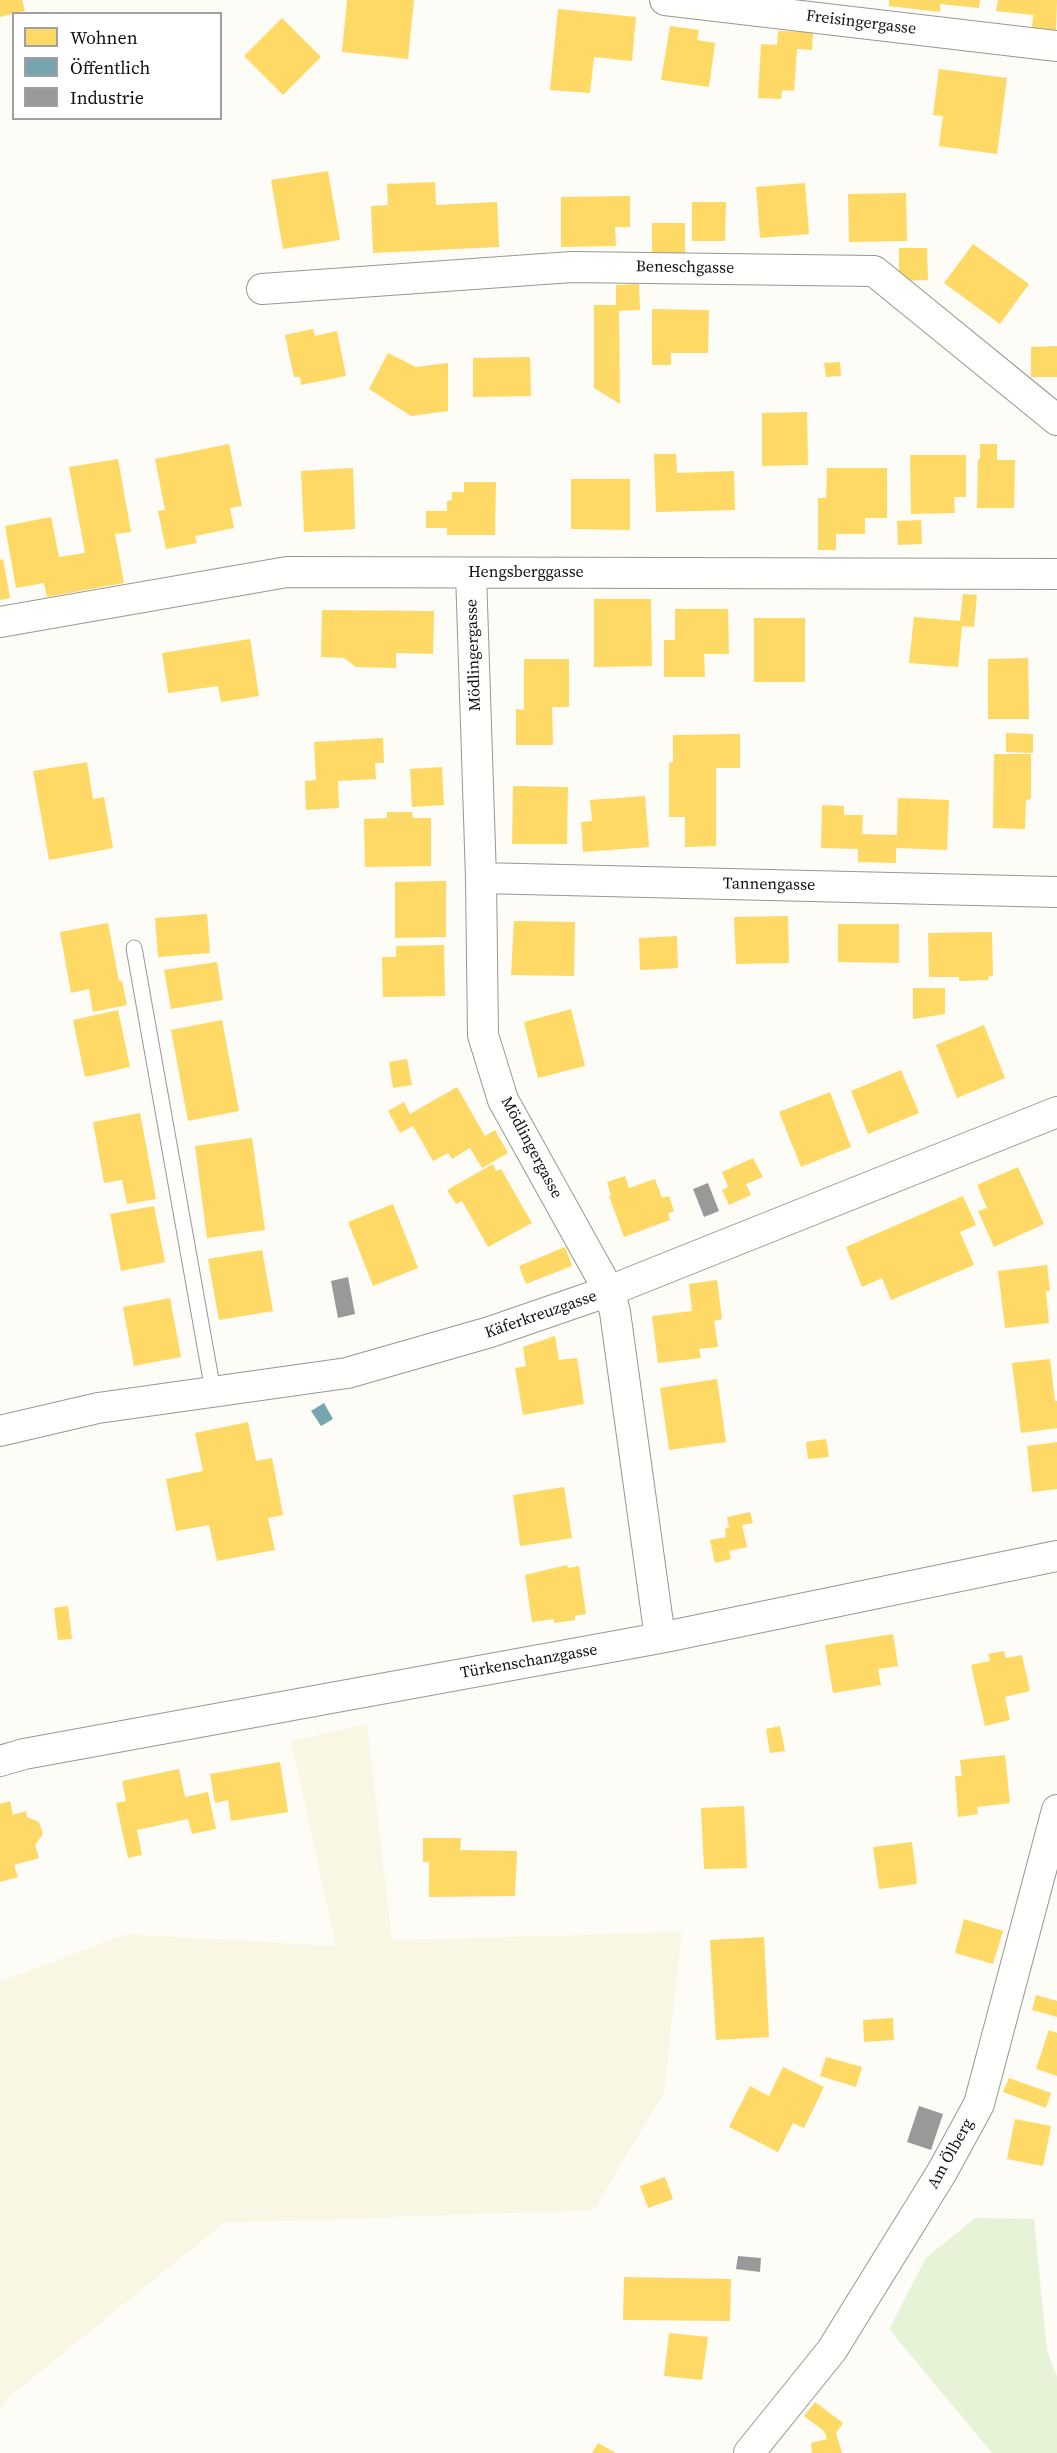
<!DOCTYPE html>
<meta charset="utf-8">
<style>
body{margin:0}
#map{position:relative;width:1057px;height:2453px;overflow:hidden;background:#fdfcf7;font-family:"Source Serif 4",serif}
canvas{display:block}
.legend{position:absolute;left:12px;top:12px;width:210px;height:108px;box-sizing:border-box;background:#fff;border:2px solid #a0a0a0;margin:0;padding:8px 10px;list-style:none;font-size:18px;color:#111}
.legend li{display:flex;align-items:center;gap:12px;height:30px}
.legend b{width:30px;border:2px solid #a0a0a0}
</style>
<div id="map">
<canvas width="1057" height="2453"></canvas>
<ul class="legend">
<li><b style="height:16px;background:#ffd966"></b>Wohnen</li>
<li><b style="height:16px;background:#76a5af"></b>Öffentlich</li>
<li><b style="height:16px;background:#999"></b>Industrie</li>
</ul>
</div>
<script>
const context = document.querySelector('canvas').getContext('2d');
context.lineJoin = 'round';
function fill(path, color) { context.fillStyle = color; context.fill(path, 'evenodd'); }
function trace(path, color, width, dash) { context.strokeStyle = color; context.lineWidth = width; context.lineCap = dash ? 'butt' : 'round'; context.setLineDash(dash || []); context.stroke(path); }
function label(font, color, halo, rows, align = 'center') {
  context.font = font + ' "Source Serif 4",serif'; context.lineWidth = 6; context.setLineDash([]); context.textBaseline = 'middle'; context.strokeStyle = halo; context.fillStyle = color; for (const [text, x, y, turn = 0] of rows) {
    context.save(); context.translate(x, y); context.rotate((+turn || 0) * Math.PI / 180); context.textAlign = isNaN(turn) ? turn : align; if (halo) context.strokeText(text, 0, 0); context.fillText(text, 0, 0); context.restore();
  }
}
fill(new Path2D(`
 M 367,1724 L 392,1940 L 682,1932 L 664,2093 L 594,2210 L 224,2223 L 9,2397 L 0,2411 L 0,1982 L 126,1934 L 336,1946 L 291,1741 Z`), '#f9f7e4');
fill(new Path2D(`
 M 975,2218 L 1034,2219 L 1047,2350 L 1057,2377 L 1057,2453 L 992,2453 L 889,2329 L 926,2258 Z`), '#e7f3d7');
fill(new Path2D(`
 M 0,0 L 22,0 L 25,11 L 0,17 Z
 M 347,0 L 414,0 L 408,59 L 342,52 Z
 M 889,0 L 980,0 L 979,8 L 940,4 L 940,12 L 889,6 Z
 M 998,0 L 1057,0 L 1056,30 L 1032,28 L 1033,15 L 996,11 Z
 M 558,9 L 636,17 L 632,61 L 594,57 L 590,93 L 550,90 Z
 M 282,18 L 321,57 L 283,95 L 244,56 Z
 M 670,26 L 699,30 L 697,40 L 715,43 L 709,87 L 661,80 Z
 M 778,31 L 813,32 L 812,50 L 797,49 L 794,91 L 782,90 L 781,99 L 758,98 L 761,44 L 777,45 Z
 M 939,69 L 1007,78 L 997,154 L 939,146 L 943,116 L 933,115 Z
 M 328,171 L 340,240 L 283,249 L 271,180 Z
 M 435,182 L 436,205 L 497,202 L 499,247 L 373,253 L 371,206 L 388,205 L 387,184 Z
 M 805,183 L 809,234 L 760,238 L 756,187 Z
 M 906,193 L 907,241 L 849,242 L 848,194 Z
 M 630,196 L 630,227 L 615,227 L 616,246 L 561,247 L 561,197 Z
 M 692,202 L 726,202 L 725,241 L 692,241 Z
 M 652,223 L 685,223 L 685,253 L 652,253 Z
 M 973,244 L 1029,284 L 1000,324 L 944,283 Z
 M 899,248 L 927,248 L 928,280 L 899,281 Z
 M 639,284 L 640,310 L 619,311 L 620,404 L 594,388 L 594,305 L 616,305 L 616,285 Z
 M 652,309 L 709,310 L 708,353 L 671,353 L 671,365 L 652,365 Z
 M 313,329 L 315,336 L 337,331 L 346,376 L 301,385 L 300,377 L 294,377 L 285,335 Z
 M 1057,346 L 1057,377 L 1031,377 L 1031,347 Z
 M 388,353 L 416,367 L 448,363 L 448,411 L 411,416 L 369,389 Z
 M 530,357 L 531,396 L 473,397 L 473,358 Z
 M 840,362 L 841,376 L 826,377 L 824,363 Z
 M 807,412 L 808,465 L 762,466 L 762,413 Z
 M 229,444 L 242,506 L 230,508 L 234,528 L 195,536 L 197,543 L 166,549 L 158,511 L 165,510 L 155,459 Z
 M 980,444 L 997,444 L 997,460 L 1015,460 L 1014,508 L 977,508 L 978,459 L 980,459 Z
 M 654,454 L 676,454 L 677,473 L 734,471 L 735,510 L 656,512 Z
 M 910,455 L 966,455 L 966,497 L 954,497 L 955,513 L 911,514 Z
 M 118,459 L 131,532 L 115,534 L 124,583 L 47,597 L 44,583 L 16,588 L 5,526 L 51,517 L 59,557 L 85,553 L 69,467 Z
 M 353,468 L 355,529 L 304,532 L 301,471 Z
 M 827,468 L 887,468 L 887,518 L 865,518 L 865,534 L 836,534 L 836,550 L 818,550 L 818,498 L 826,498 Z
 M 571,479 L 630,479 L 630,530 L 571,529 Z
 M 464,482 L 496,482 L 495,535 L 447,535 L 447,528 L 426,528 L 426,511 L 447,511 L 447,501 L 452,500 L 452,492 L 464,492 Z
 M 921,520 L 922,544 L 898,545 L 897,521 Z
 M 3,559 L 10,598 L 0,600 L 0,560 Z
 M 963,594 L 977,595 L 974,627 L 962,626 L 958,667 L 909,663 L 914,617 L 960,621 Z
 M 594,599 L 651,599 L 652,666 L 594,667 Z
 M 675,609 L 728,609 L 729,654 L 704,654 L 705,677 L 664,677 L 664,640 L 675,640 Z
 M 322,610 L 434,611 L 433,654 L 396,653 L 396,668 L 356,667 L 344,658 L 321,657 Z
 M 754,618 L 805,618 L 805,682 L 754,682 Z
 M 250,639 L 259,696 L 221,702 L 218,686 L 168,693 L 162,653 Z
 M 1028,658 L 1029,719 L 988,719 L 988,659 Z
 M 524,659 L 569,659 L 569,707 L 552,707 L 553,745 L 516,745 L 516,709 L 524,710 Z
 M 1006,733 L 1033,734 L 1033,753 L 1006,752 Z
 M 740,734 L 740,768 L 716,768 L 716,846 L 685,847 L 685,817 L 669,817 L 669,763 L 673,762 L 673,735 Z
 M 383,738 L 384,763 L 375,763 L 376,779 L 338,781 L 339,808 L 306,810 L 305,781 L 316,780 L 314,742 Z
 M 994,754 L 1031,754 L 1031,799 L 1026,800 L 1025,829 L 993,828 Z
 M 87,762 L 93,799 L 104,797 L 113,848 L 49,860 L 33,771 Z
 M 442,767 L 444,805 L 412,807 L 410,769 Z
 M 513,786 L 568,787 L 567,844 L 512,844 Z
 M 645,796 L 649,847 L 583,852 L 581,822 L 592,821 L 590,800 Z
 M 898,798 L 949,800 L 947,850 L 896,848 L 896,863 L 858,862 L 858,849 L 821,848 L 822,805 L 844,806 L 844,815 L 863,815 L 862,834 L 897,835 Z
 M 387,812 L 412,812 L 413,818 L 431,818 L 431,866 L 365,867 L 364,819 L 387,818 Z
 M 446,881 L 446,937 L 395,938 L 395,882 Z
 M 207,914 L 210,953 L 158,957 L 155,918 Z
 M 788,916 L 789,963 L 736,964 L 734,917 Z
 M 514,921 L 575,922 L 574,976 L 511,975 Z
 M 108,923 L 119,981 L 122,981 L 127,1005 L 93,1012 L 89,989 L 71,993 L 60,932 Z
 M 838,924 L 899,924 L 899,963 L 838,962 Z
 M 992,932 L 993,976 L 989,976 L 988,980 L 959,981 L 959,977 L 929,977 L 928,933 Z
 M 677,936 L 678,968 L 640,970 L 639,938 Z
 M 444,945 L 445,996 L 383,997 L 382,957 L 396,957 L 396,946 Z
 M 217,962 L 223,1000 L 171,1009 L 164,970 Z
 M 913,988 L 945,988 L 945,1014 L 913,1019 Z
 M 571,1009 L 585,1066 L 538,1078 L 524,1022 Z
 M 118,1010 L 130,1067 L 85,1077 L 73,1020 Z
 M 222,1020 L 239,1111 L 188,1121 L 171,1030 Z
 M 984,1025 L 1005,1078 L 957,1098 L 936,1045 Z
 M 407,1059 L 412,1085 L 393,1088 L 389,1062 Z
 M 901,1070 L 919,1113 L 868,1134 L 851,1091 Z
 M 457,1087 L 485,1136 L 495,1130 L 508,1153 L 482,1168 L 470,1148 L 452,1159 L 448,1153 L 433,1161 L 413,1126 L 400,1133 L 388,1111 L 404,1102 L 410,1114 Z
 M 830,1092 L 851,1147 L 801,1167 L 779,1112 Z
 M 140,1113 L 156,1199 L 127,1204 L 122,1180 L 104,1183 L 93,1122 Z
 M 252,1138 L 265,1230 L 207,1238 L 195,1146 Z
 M 753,1158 L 763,1177 L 746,1184 L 751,1195 L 729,1205 L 722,1190 L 728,1187 L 722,1172 Z
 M 493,1164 L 496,1171 L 501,1169 L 532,1223 L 488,1247 L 462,1201 L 456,1204 L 447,1190 Z
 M 1018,1167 L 1044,1224 L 994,1247 L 978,1211 L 987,1208 L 977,1185 Z
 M 625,1176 L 629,1188 L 655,1179 L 662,1198 L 669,1196 L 674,1211 L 668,1214 L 670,1220 L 624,1237 L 609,1196 L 611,1195 L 607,1182 Z
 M 963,1196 L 976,1225 L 960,1232 L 974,1265 L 891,1300 L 882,1278 L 862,1287 L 846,1247 Z
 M 393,1204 L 418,1268 L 373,1286 L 348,1222 Z
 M 154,1206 L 165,1262 L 121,1271 L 110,1214 Z
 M 565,1247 L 572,1266 L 526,1284 L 519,1266 Z
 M 262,1250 L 273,1311 L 219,1320 L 208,1259 Z
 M 1047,1265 L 1050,1291 L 1046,1291 L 1049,1323 L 1005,1328 L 998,1271 Z
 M 717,1280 L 722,1319 L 714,1321 L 718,1347 L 699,1349 L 701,1358 L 658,1363 L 652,1316 L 692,1311 L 689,1284 Z
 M 170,1298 L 181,1357 L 134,1366 L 123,1307 Z
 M 555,1336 L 559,1360 L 577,1358 L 584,1404 L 523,1415 L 515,1368 L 526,1366 L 523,1347 Z
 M 1050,1359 L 1055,1401 L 1057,1401 L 1057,1428 L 1021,1433 L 1012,1363 Z
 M 717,1379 L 726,1442 L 669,1450 L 660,1388 Z
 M 248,1422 L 256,1461 L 272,1458 L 283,1515 L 268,1518 L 275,1550 L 217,1561 L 209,1525 L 176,1531 L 166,1479 L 203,1471 L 195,1433 Z
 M 826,1439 L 829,1457 L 808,1459 L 806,1442 Z
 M 1057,1442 L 1057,1489 L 1032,1492 L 1027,1446 Z
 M 564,1487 L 572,1538 L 520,1546 L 513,1495 Z
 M 750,1512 L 753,1523 L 742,1525 L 747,1547 L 729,1551 L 731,1559 L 715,1563 L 710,1540 L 726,1537 L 725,1529 L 729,1527 L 727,1517 Z
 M 567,1565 L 568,1568 L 579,1566 L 586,1614 L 575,1616 L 575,1620 L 554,1623 L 554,1619 L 532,1622 L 525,1575 Z
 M 68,1606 L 72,1639 L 58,1640 L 54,1608 Z
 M 893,1634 L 898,1666 L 878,1669 L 881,1685 L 833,1693 L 825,1645 Z
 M 1004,1651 L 1006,1658 L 1022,1655 L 1030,1691 L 1005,1697 L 1010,1720 L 985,1726 L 971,1665 L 990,1661 L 988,1654 Z
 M 780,1726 L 785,1751 L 770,1753 L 766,1729 Z
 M 1005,1755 L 1010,1803 L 977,1807 L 978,1814 L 958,1817 L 955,1776 L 962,1776 L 960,1760 Z
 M 280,1762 L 288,1812 L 231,1821 L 228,1800 L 215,1803 L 210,1774 Z
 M 179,1769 L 185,1797 L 208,1792 L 216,1829 L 192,1834 L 188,1819 L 137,1830 L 142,1855 L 128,1858 L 116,1803 L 126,1801 L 122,1781 Z
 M 10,1801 L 13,1815 L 26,1811 L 27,1817 L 39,1822 L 43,1834 L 35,1845 L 39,1858 L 14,1865 L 18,1877 L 0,1882 L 0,1804 Z
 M 744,1806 L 747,1868 L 704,1869 L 701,1808 Z
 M 423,1838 L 461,1838 L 460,1850 L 517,1851 L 515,1896 L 429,1897 L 429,1862 L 423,1862 Z
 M 912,1842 L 917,1884 L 879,1889 L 873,1847 Z
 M 964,1919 L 1003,1931 L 993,1964 L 955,1953 Z
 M 764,1937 L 769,2037 L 716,2040 L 710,1940 Z
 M 1036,1995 L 1057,2001 L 1057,2017 L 1032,2010 Z
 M 893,2018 L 894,2040 L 864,2042 L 863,2020 Z
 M 1049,2030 L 1057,2033 L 1057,2076 L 1036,2069 Z
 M 826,2057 L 862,2067 L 856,2087 L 820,2076 Z
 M 783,2067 L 824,2087 L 804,2128 L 793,2123 L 778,2152 L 729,2127 L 750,2086 L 769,2096 Z
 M 1009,2078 L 1051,2093 L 1046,2108 L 1003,2092 Z
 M 1015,2119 L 1051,2126 L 1043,2166 L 1007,2159 Z
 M 665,2177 L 673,2199 L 648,2208 L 640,2186 Z
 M 624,2277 L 731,2279 L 730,2321 L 623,2320 Z
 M 669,2333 L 708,2337 L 702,2380 L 664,2376 Z
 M 815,2402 L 843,2423 L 836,2433 L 842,2453 L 812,2453 L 811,2443 L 827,2439 L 824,2431 L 804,2416 Z
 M 598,2443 L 616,2453 L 592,2453 Z`), '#ffd966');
fill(new Path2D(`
 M 324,1403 L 333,1419 L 321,1426 L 311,1411 Z`), '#76a5af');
fill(new Path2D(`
 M 708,1183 L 719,1211 L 704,1217 L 693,1189 Z
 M 348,1277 L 355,1314 L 338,1318 L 331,1281 Z
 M 919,2106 L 943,2114 L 931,2150 L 907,2142 Z
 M 738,2256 L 761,2258 L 760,2272 L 736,2269 Z`), '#999');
const service = new Path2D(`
 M 134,948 L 213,1391`);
const minor = new Path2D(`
 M 665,0 L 1057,46
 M 262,289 L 572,267 L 874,271 L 1057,420
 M 471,573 L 481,878 L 483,1035 L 503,1100 L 609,1291 L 615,1312 L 660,1638
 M 0,622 L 287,572 L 1057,574
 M 481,878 L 1057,892
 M 0,1431 L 98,1408 L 347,1373 L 490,1332 L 609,1291 L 1057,1112
 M 0,1761 L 24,1754 L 660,1638 L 1057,1556
 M 749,2453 L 832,2350 L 942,2172 L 979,2104 L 1057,1810`);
trace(service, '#979795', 17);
trace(minor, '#979795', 32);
trace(service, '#fffffe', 15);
trace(minor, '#fffffe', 30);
label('16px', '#111', '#fff', [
 ["Freisingergasse",861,23,7],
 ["Beneschgasse",685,268,1],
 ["Hengsberggasse",526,573],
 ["Mödlingergasse",474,655,-92],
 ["Tannengasse",769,885,1],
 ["Mödlingergasse",531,1148,62],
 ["Käferkreuzgasse",541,1315,-19],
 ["Türkenschanzgasse",529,1662,-10],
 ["Am Ölberg",951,2154,-61]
]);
</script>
